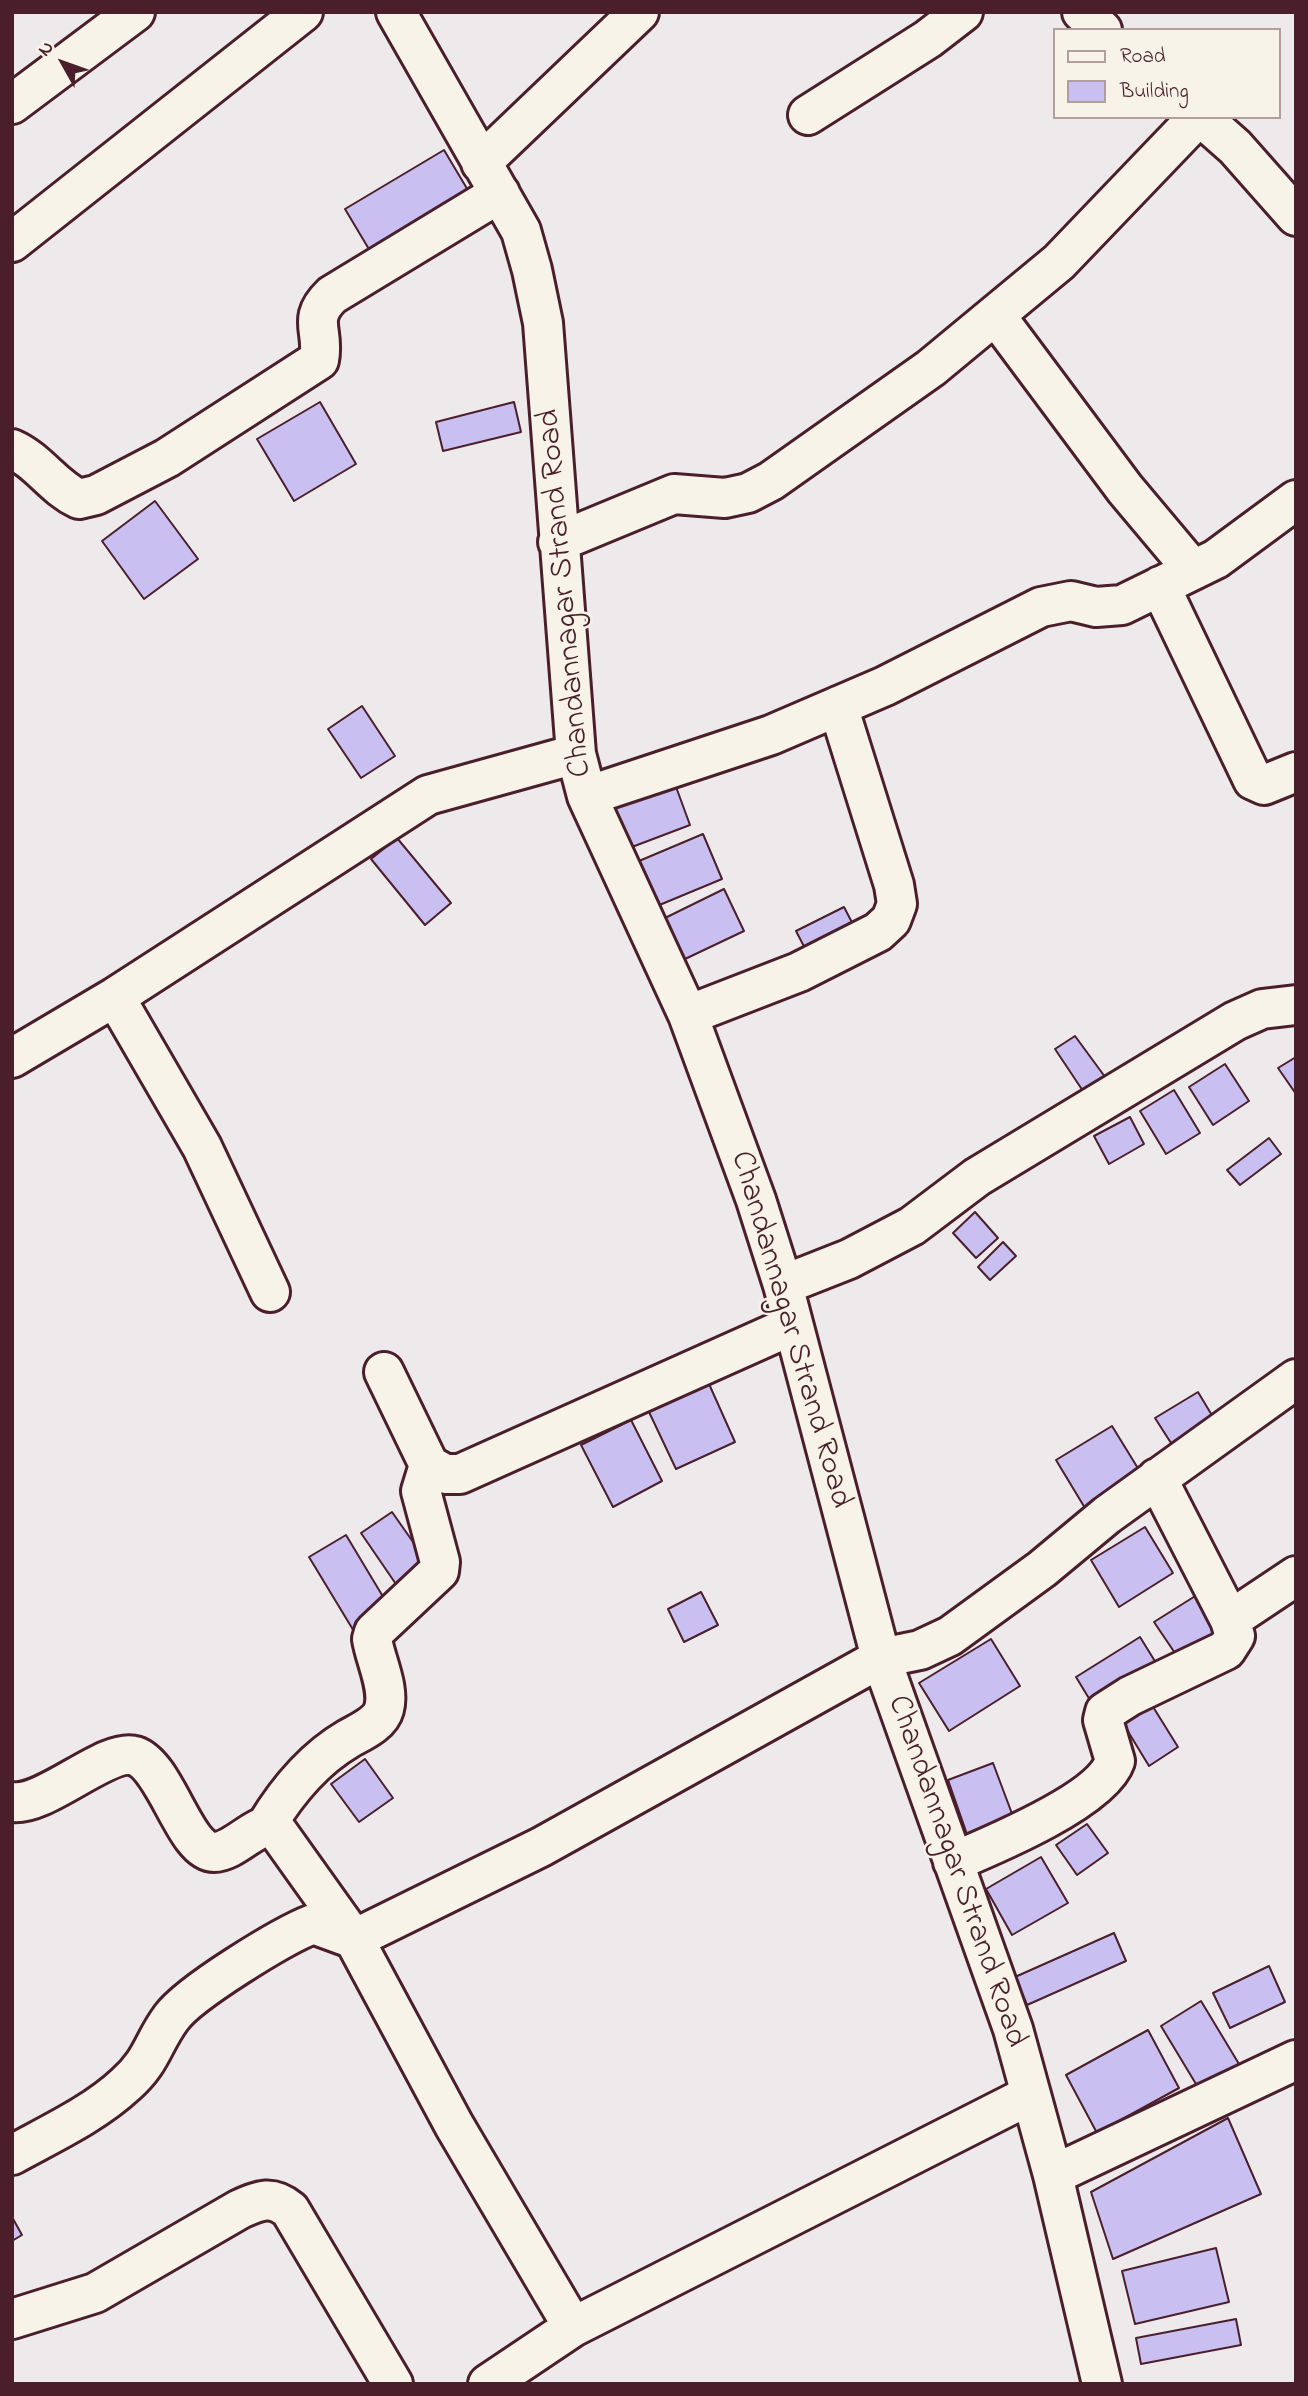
<!DOCTYPE html>
<style>
body{margin:0}
#map{position:relative;width:1308px;height:2396px;overflow:hidden;background:#eee9ea;font-family:"Indie Flower",sans-serif}
canvas{display:block}
.frame{position:absolute;inset:0;border:14px solid #4a1f2b;pointer-events:none}
.legend{position:absolute;left:1053px;top:28px;width:228px;height:91px;box-sizing:border-box;background:#f7f3e8;border:2px solid #b29e9c;margin:0;padding:9px 12px;list-style:none;font-size:21px;color:#4a1f2b}
.legend li{display:flex;align-items:center;gap:14px;height:35px}
.legend b{width:35px;border:2px solid #b29e9c}
.north{position:absolute;left:28px;top:28px;width:70px;height:70px;-webkit-text-stroke:5px #f7f3e8;paint-order:stroke;rotate:310deg;font-size:19px;font-weight:700;line-height:28px;text-align:center;color:#4a1f2b}
.north::after{content:'';display:block;margin:auto;width:24px;height:32px;background:#4a1f2b;clip-path:polygon(50% 0,100% 100%,50% 72%,0 100%)}
</style>
<div id="map">
<canvas width="1308" height="2396"></canvas>
<div class="frame"></div>
<ul class="legend">
<li><b style="height:9px;background:#f7f3e8"></b>Road</li>
<li><b style="height:19px;background:#cabff1"></b>Building</li>
</ul>
<div class="north">N</div>
</div>
<script>
const context = document.querySelector('canvas').getContext('2d');
context.lineJoin = 'round';
function fill(path, color) { context.fillStyle = color; context.fill(path, 'evenodd'); }
function trace(path, color, width, dash) { context.strokeStyle = color; context.lineWidth = width; context.lineCap = dash ? 'butt' : 'round'; context.setLineDash(dash || []); context.stroke(path); }
function label(font, color, halo, rows, align = 'center') {
  context.font = font + ' "Indie Flower",sans-serif'; context.lineWidth = 5; context.setLineDash([]); context.textBaseline = 'middle'; context.strokeStyle = halo; context.fillStyle = color; for (const [text, x, y, turn = 0] of rows) {
    context.save(); context.translate(x, y); context.rotate((+turn || 0) * Math.PI / 180); context.textAlign = isNaN(turn) ? turn : align; if (halo) context.strokeText(text, 0, 0); context.fillText(text, 0, 0); context.restore();
  }
}
const building = new Path2D(`
 M 444,150 L 475,202 L 376,261 L 345,209 Z
 M 320,402 L 356,464 L 294,501 L 257,439 Z
 M 514,402 L 521,432 L 443,451 L 436,422 Z
 M 155,501 L 198,559 L 144,599 L 102,541 Z
 M 362,706 L 395,756 L 361,778 L 328,729 Z
 M 672,776 L 690,825 L 624,850 L 606,801 Z
 M 703,834 L 722,879 L 657,906 L 639,861 Z
 M 397,838 L 451,903 L 425,925 L 371,859 Z
 M 724,889 L 744,931 L 685,959 L 665,918 Z
 M 844,907 L 859,936 L 811,960 L 796,931 Z
 M 1075,1036 L 1111,1085 L 1089,1100 L 1055,1049 Z
 M 1296,1057 L 1296,1094 L 1278,1068 Z
 M 1225,1064 L 1249,1101 L 1213,1125 L 1189,1087 Z
 M 1174,1090 L 1200,1133 L 1166,1154 L 1140,1111 Z
 M 1130,1117 L 1144,1144 L 1109,1164 L 1094,1136 Z
 M 1269,1138 L 1281,1154 L 1240,1185 L 1227,1170 Z
 M 975,1212 L 998,1238 L 976,1258 L 953,1233 Z
 M 1003,1242 L 1016,1256 L 990,1280 L 978,1267 Z
 M 709,1384 L 735,1442 L 676,1469 L 649,1412 Z
 M 1198,1392 L 1213,1417 L 1171,1443 L 1155,1418 Z
 M 631,1420 L 662,1481 L 613,1507 L 581,1445 Z
 M 1112,1426 L 1147,1483 L 1091,1518 L 1056,1460 Z
 M 392,1512 L 432,1569 L 400,1590 L 361,1533 Z
 M 1145,1527 L 1173,1573 L 1119,1607 L 1091,1560 Z
 M 346,1535 L 391,1610 L 355,1633 L 309,1557 Z
 M 701,1592 L 718,1625 L 684,1642 L 668,1609 Z
 M 1200,1593 L 1227,1639 L 1183,1665 L 1154,1622 Z
 M 1140,1637 L 1161,1671 L 1096,1710 L 1076,1677 Z
 M 991,1639 L 1020,1686 L 949,1731 L 919,1683 Z
 M 1150,1702 L 1178,1747 L 1149,1766 L 1121,1720 Z
 M 365,1759 L 393,1798 L 359,1822 L 331,1784 Z
 M 993,1763 L 1014,1819 L 968,1837 L 948,1780 Z
 M 1087,1824 L 1108,1853 L 1077,1875 L 1056,1845 Z
 M 1041,1857 L 1068,1903 L 1012,1935 L 986,1889 Z
 M 1114,1933 L 1126,1961 L 1027,2005 L 1015,1977 Z
 M 1269,1966 L 1285,2002 L 1230,2028 L 1213,1993 Z
 M 1201,2001 L 1239,2064 L 1199,2089 L 1161,2026 Z
 M 1148,2030 L 1179,2088 L 1097,2133 L 1066,2075 Z
 M 1228,2118 L 1261,2194 L 1113,2259 L 1091,2192 Z
 M 12,2217 L 22,2235 L 12,2241 Z
 M 1216,2248 L 1229,2302 L 1135,2324 L 1122,2271 Z
 M 1236,2319 L 1241,2345 L 1141,2364 L 1136,2338 Z`);
fill(building, '#cabff1');
trace(building, '#4a1f2b', 2);
const minor = new Path2D(`
 M 396,12 L 521,231 L 532,270 L 543,323 L 576,754 L 587,796 L 688,1015 L 756,1200 L 783,1285 L 881,1658 L 1013,2029 L 1053,2175 L 1102,2384
 M 1082,12 L 1102,30
 M 12,104 L 135,12
 M 808,115 L 928,39 L 963,12
 M 1201,117 L 1235,147 L 1296,216
 M 481,163 L 639,12
 M 12,242 L 303,12
 M 996,316 L 1125,489 L 1193,570
 M 12,449 C 39,461 53,487 79,499 L 96,495 L 167,458 L 319,360 C 325,330 306,320 332,295 L 500,193
 M 558,542 L 674,494 L 725,498 L 748,493 L 771,481 L 931,368 L 1059,262 L 1198,117
 M 1160,586 L 1253,780 L 1264,785 L 1296,772
 M 587,796 L 771,735 L 885,686 L 1041,607 L 1071,601 L 1096,607 L 1122,605 L 1216,559 L 1296,500
 M 115,997 L 202,1147 L 270,1292
 M 688,1015 L 799,972 L 878,932 L 891,920 L 897,904 L 894,885 L 838,706
 M 12,1058 L 115,997 L 428,795 L 576,754
 M 783,1285 L 849,1259 L 912,1226 L 977,1177 L 1235,1021 L 1262,1009 L 1296,1005
 M 384,1372 L 429,1465 L 445,1474 L 460,1474 L 793,1325
 M 1230,1620 L 1296,1576
 M 12,1802 C 45,1807 107,1747 135,1756 C 166,1766 185,1852 214,1852 C 231,1852 250,1831 266,1826 L 277,1831 L 354,1939 L 454,2125 L 573,2327
 M 266,1826 C 286,1793 314,1759 348,1739 C 360,1732 380,1724 384,1709 C 390,1688 375,1659 372,1639 L 374,1632 L 439,1571 L 440,1562 L 421,1491 L 429,1465
 M 953,1862 C 991,1846 1102,1800 1115,1761 L 1103,1720 L 1105,1712 L 1130,1696 L 1226,1650 L 1235,1636 L 1230,1620 L 1157,1478
 M 12,2155 C 50,2134 94,2114 126,2084 C 152,2061 152,2044 171,2018 C 189,1993 282,1936 313,1924 L 354,1939 L 541,1847 L 881,1658 L 920,1650 L 950,1636 L 1042,1569 L 1107,1515 L 1296,1379
 M 1053,2175 L 1296,2060
 M 12,2319 L 95,2293 L 240,2209 C 260,2200 272,2195 290,2210 L 393,2384
 M 488,2384 L 573,2327 L 1030,2095`);
trace(minor, '#4a1f2b', 44);
trace(minor, '#f7f3e8', 38);
label('32px', '#4a1f2b', '#f7f3e8', [
 ["Chandannagar Strand Road",567,593,-95],
 ["Chandannagar Strand Road",789,1330,74],
 ["Chandannagar Strand Road",955,1872,71]
]);
</script>
